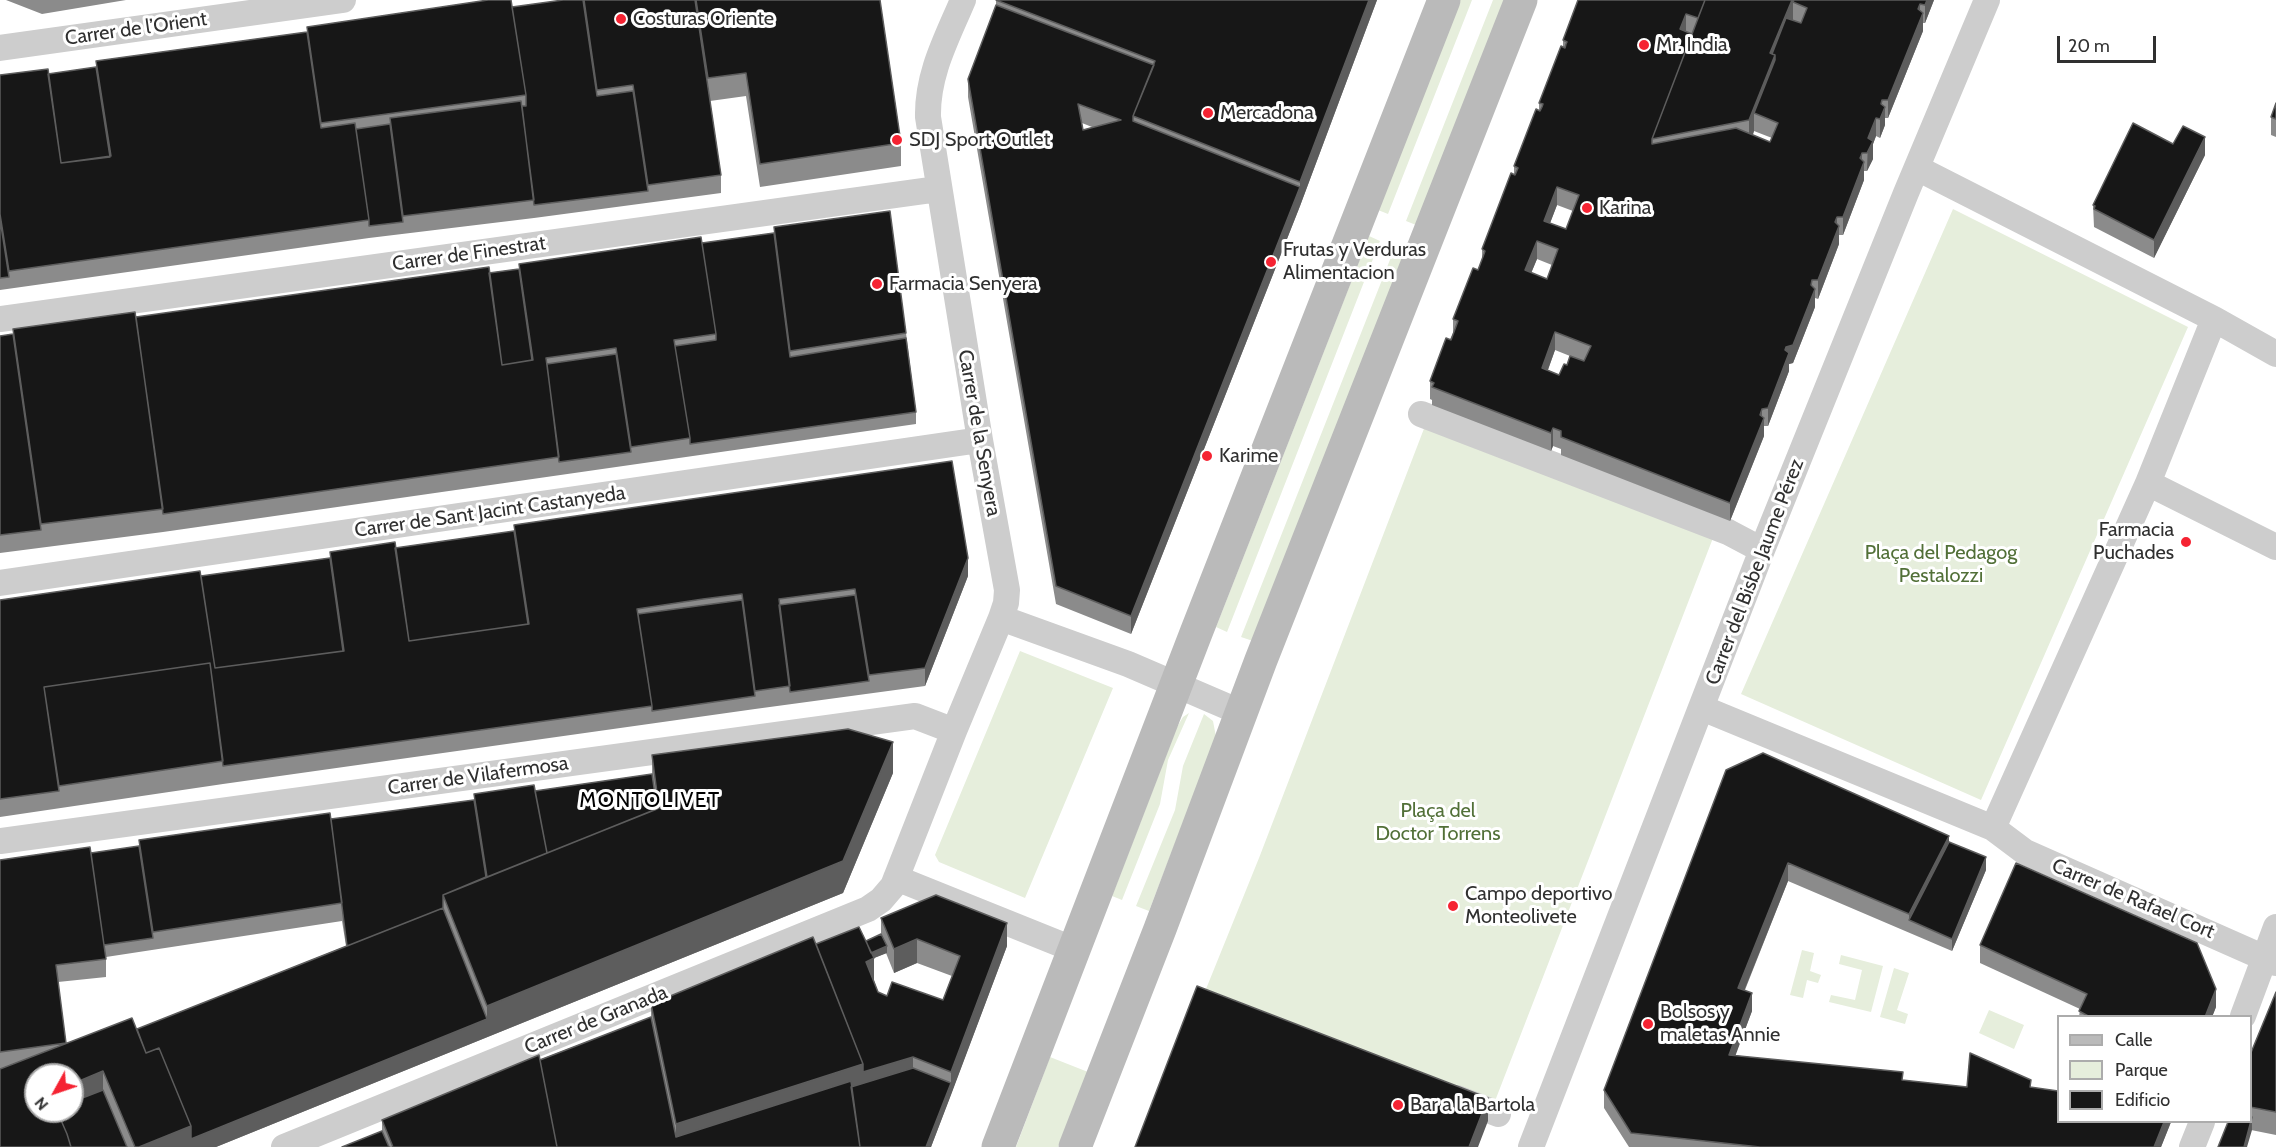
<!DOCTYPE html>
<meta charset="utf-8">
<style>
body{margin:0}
#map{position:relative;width:2276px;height:1147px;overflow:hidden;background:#fff;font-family:Cabin,sans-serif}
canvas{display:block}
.legend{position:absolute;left:2057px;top:1015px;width:195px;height:108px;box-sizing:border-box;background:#fff;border:2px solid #acacac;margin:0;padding:8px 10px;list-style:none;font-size:18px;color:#303030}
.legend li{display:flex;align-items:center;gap:12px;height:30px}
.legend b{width:30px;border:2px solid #acacac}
.north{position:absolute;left:24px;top:1063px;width:60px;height:60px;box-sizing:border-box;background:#fff;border:2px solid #acacac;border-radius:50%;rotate:230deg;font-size:16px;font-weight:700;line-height:24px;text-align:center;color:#303030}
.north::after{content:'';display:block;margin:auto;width:21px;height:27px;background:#f52332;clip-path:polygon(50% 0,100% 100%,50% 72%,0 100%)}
.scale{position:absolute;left:2057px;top:36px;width:99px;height:27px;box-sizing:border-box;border:3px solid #303030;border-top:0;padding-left:8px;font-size:18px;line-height:21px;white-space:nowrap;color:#303030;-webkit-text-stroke:4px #fff;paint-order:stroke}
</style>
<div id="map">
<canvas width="2276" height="1147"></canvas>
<ul class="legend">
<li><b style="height:8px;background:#bababa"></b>Calle</li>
<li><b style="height:16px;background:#e6eedc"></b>Parque</li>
<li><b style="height:16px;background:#171717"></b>Edificio</li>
</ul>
<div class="north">N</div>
<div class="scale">20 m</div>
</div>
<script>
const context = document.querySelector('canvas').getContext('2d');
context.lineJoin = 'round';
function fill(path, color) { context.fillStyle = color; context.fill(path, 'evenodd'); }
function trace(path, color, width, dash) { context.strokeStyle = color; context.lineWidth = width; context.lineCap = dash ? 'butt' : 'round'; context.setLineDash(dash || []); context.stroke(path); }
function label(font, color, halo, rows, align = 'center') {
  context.font = font + ' Cabin,sans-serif'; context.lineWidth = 6; context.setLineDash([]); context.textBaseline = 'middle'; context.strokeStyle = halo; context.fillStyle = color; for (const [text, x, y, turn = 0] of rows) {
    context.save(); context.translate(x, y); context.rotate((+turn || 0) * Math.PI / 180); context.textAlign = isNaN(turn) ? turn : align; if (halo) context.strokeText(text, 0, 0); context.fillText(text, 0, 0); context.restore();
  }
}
fill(new Path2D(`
 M 1460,0 L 1472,0 L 1388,214 L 1378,210 Z
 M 1493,0 L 1504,0 L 1416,225 L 1406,221 Z
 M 1953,209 L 2188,327 L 1981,800 L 1741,694 Z
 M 1369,236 L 1380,241 L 1227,632 L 1216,627 Z
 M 1395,247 L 1406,252 L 1253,641 L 1241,637 Z
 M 1425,426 L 1713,538 L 1495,1101 L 1206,989 L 1259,858 Z
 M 1020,651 L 1113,688 L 1025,898 L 939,862 L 935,855 Z
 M 1189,713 L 1168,760 L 1160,804 L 1122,900 L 1112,896 L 1177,727 L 1183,717 Z
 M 1204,714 L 1213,721 L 1216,737 L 1149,911 L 1136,906 L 1175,810 L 1183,766 Z
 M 1802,950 L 1814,953 L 1810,971 L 1821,975 L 1818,983 L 1807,980 L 1803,998 L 1790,995 Z
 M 1841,955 L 1883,966 L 1871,1012 L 1829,1002 L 1831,995 L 1855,1000 L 1862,970 L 1839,964 Z
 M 1894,968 L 1909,973 L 1897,1010 L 1908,1014 L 1905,1024 L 1880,1017 Z
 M 1989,1010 L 2024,1025 L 2014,1049 L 1979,1033 Z
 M 1050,1057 L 1088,1072 L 1058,1147 L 1016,1147 Z`), '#e6eedc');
trace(new Path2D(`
 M 0,48 L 343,0
 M 1917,168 L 2214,319 L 2148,483 L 1993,828
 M 0,319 L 938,189
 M 2214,319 L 2276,354
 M 1421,414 L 1728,532 L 1762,550
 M 2148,483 L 2276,547
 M 0,583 L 980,440
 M 1001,618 L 1128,664 L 1242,713
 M 1702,708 L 1993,828 L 2025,852 L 2276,963
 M 0,841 L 915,716 L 954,731
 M 896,878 L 1075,950
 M 2243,1016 L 2276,927
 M 1457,1098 L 1498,1114
 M 284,1147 L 868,909 L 881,900 L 893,886 L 954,731 L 1001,618 L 1006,603 L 1007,590 L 980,440 L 928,117 C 927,74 947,38 963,0
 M 1531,1147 L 1762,550 L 1906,193 L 1987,0
 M 2192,1147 L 2202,1122`), '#cdcdcd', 26);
trace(new Path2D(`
 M 998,1147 L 1196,633 L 1444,0
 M 1075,1147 L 1160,929 L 1261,660 L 1521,0`), '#bababa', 33);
fill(new Path2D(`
 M 6,0 L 126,0 L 42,14 Z
 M 880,0 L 901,143 L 901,166 L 760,187 L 746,96 L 710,101 L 721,175 L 721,193 L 534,218 L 369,238 L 0,290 L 0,75 L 48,74 L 96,67 L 96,61 L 307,32 L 307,27 L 512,7 Z
 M 996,0 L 1377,0 L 1300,206 L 1131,634 L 1056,604 L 968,97 L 968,79 L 996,5 ZM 1082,123 L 1092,127 L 1083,130 Z
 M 1578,0 L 1934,0 L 1925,23 L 1923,23 L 1923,31 L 1888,118 L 1885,118 L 1885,125 L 1880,138 L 1876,136 L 1873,144 L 1873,159 L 1867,171 L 1864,171 L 1864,180 L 1843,235 L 1839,235 L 1839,244 L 1818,299 L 1815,298 L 1815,307 L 1793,363 L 1789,364 L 1789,371 L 1768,426 L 1764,426 L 1764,436 L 1730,521 L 1561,455 L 1561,449 L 1553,446 L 1551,451 L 1432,405 L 1432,400 L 1430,399 L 1430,381 L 1453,333 L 1453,319 L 1482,261 L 1482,249 L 1514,174 L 1514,166 L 1539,111 L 1539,103 L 1563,47 L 1563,40 ZM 1754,131 L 1772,138 L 1770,142 L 1753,135 ZM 1557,205 L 1573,211 L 1566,229 L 1550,223 ZM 1537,259 L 1552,265 L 1547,279 L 1531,273 ZM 1555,350 L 1570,356 L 1567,365 L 1559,375 L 1548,370 Z
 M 2276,103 L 2276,137 L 2271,135 L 2271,117 Z
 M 2173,144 L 2205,155 L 2154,258 L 2094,227 L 2093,205 Z
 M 774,227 L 906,333 L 916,412 L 916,424 L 163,532 L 0,553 L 0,336 L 13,334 L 13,329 L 136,317 L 519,269 L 519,264 L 702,243 L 774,233 Z
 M 514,525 L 968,576 L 925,686 L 755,709 L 223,784 L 0,817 L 0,600 L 201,576 L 330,558 L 330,552 L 395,548 L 514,531 Z
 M 652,755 L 893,773 L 843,893 L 216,1147 L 0,1147 L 0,860 L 91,853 L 139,846 L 139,840 L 331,819 L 474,800 L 474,794 L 535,791 L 652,774 ZM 342,921 L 346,946 L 137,1029 L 66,1043 L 58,982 L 106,977 L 106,957 Z
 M 1726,770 L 1949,842 L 1986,870 L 1952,951 L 1788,881 L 1745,990 L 1752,1011 L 1735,1055 L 1903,1080 L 1967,1087 L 2031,1087 L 2058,1122 L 2171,1122 L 2161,1147 L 1629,1147 L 1604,1108 L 1604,1090 Z
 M 881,918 L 1007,946 L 931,1147 L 342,1147 L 382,1131 L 382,1120 L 651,1017 L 651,1004 L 816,944 L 866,941 L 881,934 ZM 886,953 L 894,973 L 917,963 L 952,976 L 943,1000 L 887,996 L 878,992 L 874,980 L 874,958 Z
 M 1980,945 L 2216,1007 L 2212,1017 L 2079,1017 L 2080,1009 L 1980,963 Z
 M 2276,992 L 2276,1135 L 2251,1130 L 2250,1122 L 2250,1055 Z`), '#8b8b8b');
fill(new Path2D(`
 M 1369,0 L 1377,0 L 1300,206 L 1131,634 L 1131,616 L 1300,187 L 1300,182 Z
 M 1792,0 L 1801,0 L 1793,2 L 1793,20 L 1754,113 L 1754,131 L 1749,144 L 1749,120 L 1770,53 Z
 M 1927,0 L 1934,0 L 1925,23 L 1925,5 Z
 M 1920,4 L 1920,19 L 1923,13 L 1923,31 L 1888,118 L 1888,100 Z
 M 1686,14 L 1686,32 L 1680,29 Z
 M 1882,100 L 1882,114 L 1885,107 L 1885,125 L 1880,138 L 1880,119 L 1881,104 Z
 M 1876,118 L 1876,136 L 1873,144 L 1873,159 L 1867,171 L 1868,138 Z
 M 2205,137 L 2205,155 L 2154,258 L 2154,240 Z
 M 1862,153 L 1862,167 L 1864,162 L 1864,180 L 1843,235 L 1843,217 Z
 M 1557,187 L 1557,205 L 1544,239 L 1544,221 Z
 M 1837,217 L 1837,231 L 1839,226 L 1839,244 L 1818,299 L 1818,280 Z
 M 1537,241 L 1537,259 L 1525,288 L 1525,270 Z
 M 1812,280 L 1812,296 L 1815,289 L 1815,307 L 1793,363 L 1789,364 L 1789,371 L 1768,426 L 1768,408 L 1785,350 Z
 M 1555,332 L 1555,350 L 1542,386 L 1542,368 Z
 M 1762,409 L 1762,422 L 1764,418 L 1764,436 L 1730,521 L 1730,503 Z
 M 1553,428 L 1553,446 L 1551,451 L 1551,433 Z
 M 968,558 L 968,576 L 925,686 L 925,668 Z
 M 893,742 L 893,773 L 843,893 L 216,1147 L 139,1147 L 191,1126 L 487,1019 L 487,1006 Z
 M 1949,836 L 1949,854 L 1909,920 L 1909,914 Z
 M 1986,857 L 1986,870 L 1952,951 L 1952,939 Z
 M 1788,863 L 1788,881 L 1738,1006 L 1738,988 Z
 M 1007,923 L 1007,946 L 951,1095 L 951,1072 Z
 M 917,939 L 917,963 L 894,973 L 894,949 Z
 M 887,946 L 887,953 L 864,962 L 864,956 Z
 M 874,958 L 874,981 L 866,962 Z
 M 2216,989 L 2216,1007 L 2212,1017 L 2205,1017 Z
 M 1752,993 L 1752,1011 L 1729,1073 L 1729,1055 Z
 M 913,1057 L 913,1080 L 676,1147 L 676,1124 L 863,1064 Z
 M 103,1071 L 103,1102 L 72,1111 L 72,1084 Z
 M 951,1083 L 951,1095 L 931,1147 L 926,1147 Z
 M 1488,1098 L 1488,1121 L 1478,1147 L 1469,1147 Z
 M 2252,1117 L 2252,1130 L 2247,1147 L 2244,1147 Z
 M 2164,1122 L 2171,1122 L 2161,1147 L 2154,1147 Z`), '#5d5d5d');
const building = new Path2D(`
 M 488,0 L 511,0 L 526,95 L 321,123 L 307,27 Z
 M 563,0 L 583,0 L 597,96 L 633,91 L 648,191 L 534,205 L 522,106 L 526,106 L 526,95 L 512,7 Z
 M 584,0 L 695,0 L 721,175 L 648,185 L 633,85 L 597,90 Z
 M 696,0 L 880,0 L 901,143 L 760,164 L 746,73 L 708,78 Z
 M 996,0 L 1369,0 L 1300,182 L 1133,116 L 1155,61 Z
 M 1578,0 L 1705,0 L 1698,18 L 1686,14 L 1680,29 L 1692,34 L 1652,139 L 1652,144 L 1736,128 L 1770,142 L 1778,123 L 1754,113 L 1775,60 L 1775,55 L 1772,54 L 1786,18 L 1801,23 L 1807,8 L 1793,2 L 1794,0 L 1927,0 L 1925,5 L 1920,4 L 1918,9 L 1923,13 L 1888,100 L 1882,100 L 1881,104 L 1885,107 L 1880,119 L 1876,118 L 1868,138 L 1873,141 L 1867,153 L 1862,153 L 1861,156 L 1860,158 L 1864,162 L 1843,217 L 1837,217 L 1835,222 L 1839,226 L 1818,280 L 1812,280 L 1811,285 L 1815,289 L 1793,345 L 1786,347 L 1785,350 L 1789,353 L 1768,408 L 1762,409 L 1760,415 L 1764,418 L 1730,503 L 1561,437 L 1561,431 L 1553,428 L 1551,433 L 1432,387 L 1434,383 L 1430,381 L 1446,338 L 1451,340 L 1458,321 L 1453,319 L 1473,268 L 1478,270 L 1484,254 L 1485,251 L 1482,249 L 1511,173 L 1515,175 L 1518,168 L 1514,166 L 1536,109 L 1540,111 L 1542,107 L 1543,104 L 1539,103 L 1561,46 L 1565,48 L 1566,44 L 1567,42 L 1563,40 ZM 1557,187 L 1579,195 L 1566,229 L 1544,221 ZM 1537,241 L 1558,249 L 1547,279 L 1525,270 ZM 1555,332 L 1591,346 L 1584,361 L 1570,356 L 1567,365 L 1564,364 L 1559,375 L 1542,368 Z
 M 1705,0 L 1792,0 L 1770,53 L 1775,55 L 1749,120 L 1652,139 Z
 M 996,5 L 1154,65 L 1133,116 L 1133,121 L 1300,187 L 1131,616 L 1056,586 L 968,79 ZM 1078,104 L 1121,120 L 1083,130 Z
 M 307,32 L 321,128 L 355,123 L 369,220 L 9,271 L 0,214 L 0,75 L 48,69 L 61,163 L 111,156 L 96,61 Z
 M 96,67 L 110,157 L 61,163 L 48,74 Z
 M 521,101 L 534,200 L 403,216 L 390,118 Z
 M 2276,103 L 2276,119 L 2271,117 Z
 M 2133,123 L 2173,144 L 2183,126 L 2205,137 L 2154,240 L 2094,209 L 2095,206 L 2093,205 Z
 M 390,124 L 403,222 L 369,226 L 369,220 L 356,129 Z
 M 890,211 L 906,333 L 790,351 L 774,227 Z
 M 0,219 L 9,277 L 0,278 Z
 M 774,233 L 790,357 L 906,338 L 916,412 L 690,444 L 690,438 L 675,346 L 716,340 L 716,334 L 702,243 Z
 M 701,237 L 716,334 L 674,340 L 690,438 L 631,447 L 616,348 L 596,351 L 546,358 L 559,457 L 163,514 L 136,317 L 489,267 L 502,365 L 533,360 L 519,264 Z
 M 519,269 L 532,360 L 502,365 L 489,273 Z
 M 135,312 L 163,509 L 41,524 L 13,329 Z
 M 13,334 L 41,530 L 0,535 L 0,336 Z
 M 616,354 L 631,452 L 559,462 L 547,364 Z
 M 952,461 L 968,558 L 925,668 L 869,675 L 855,589 L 779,599 L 790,686 L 755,691 L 742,594 L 703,599 L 637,609 L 652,706 L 223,766 L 210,663 L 44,687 L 59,791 L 0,799 L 0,600 L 200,571 L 215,668 L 344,651 L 330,552 L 395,542 L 409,641 L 450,635 L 529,624 L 514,525 Z
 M 514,531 L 528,624 L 409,641 L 395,548 Z
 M 330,558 L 343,651 L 215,668 L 201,576 Z
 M 855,595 L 869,681 L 790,692 L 779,605 Z
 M 742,600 L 755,696 L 652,711 L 652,706 L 638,614 Z
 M 210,663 L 223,761 L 59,786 L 44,687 Z
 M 848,729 L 893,742 L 843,861 L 487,1006 L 443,895 L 659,808 L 652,755 Z
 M 1763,753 L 1949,836 L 1909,914 L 1788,863 L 1738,988 L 1752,993 L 1729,1055 L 1903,1072 L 1902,1080 L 1967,1087 L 1970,1053 L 2031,1080 L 2030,1087 L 2058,1091 L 2058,1122 L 2164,1122 L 2154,1147 L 1760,1147 L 1631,1133 L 1604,1090 L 1726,770 Z
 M 652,774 L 657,809 L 547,853 L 535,791 Z
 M 534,785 L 547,853 L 487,877 L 474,794 Z
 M 474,800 L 486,877 L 443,895 L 443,908 L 347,946 L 331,819 Z
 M 330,813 L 342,903 L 153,932 L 139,840 Z
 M 1949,842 L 1986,857 L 1952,939 L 1909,920 Z
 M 139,846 L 153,938 L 104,945 L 91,853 Z
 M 90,847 L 106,959 L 56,965 L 66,1043 L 0,1052 L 0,860 Z
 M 2016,863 L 2197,943 L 2216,989 L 2205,1017 L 2090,1017 L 2079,1011 L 2087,994 L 1980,945 Z
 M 936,895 L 1007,923 L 951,1072 L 913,1057 L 863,1072 L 863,1064 L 816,944 L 859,927 L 874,958 L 866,962 L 878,992 L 887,996 L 892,982 L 943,1000 L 960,956 L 917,939 L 894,949 L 881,918 Z
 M 443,908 L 487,1019 L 191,1139 L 191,1126 L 159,1048 L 146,1053 L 137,1029 Z
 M 881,934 L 887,946 L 871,953 L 866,941 Z
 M 813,937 L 863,1064 L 676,1124 L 651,1004 Z
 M 1197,986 L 1488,1098 L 1469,1147 L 1135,1147 Z
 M 2276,992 L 2276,1112 L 2250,1107 L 2250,1055 Z
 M 651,1017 L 676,1137 L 851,1081 L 860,1147 L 557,1147 L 540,1060 Z
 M 132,1018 L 146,1053 L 159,1048 L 191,1126 L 139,1147 L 135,1147 L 103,1071 L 72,1084 L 72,1075 L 36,1075 L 36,1111 L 57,1111 L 67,1134 L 71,1147 L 0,1147 L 0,1069 Z
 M 539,1055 L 557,1147 L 393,1147 L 382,1120 Z
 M 913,1068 L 951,1083 L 926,1147 L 860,1147 L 851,1087 Z
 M 103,1090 L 127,1147 L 71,1147 L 67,1134 L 57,1111 L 72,1111 L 72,1102 Z
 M 2250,1117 L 2252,1117 L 2244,1147 L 2218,1147 L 2228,1122 L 2250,1122 Z
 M 382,1131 L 389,1147 L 342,1147 Z`);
fill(building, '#171717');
trace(building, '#5d5d5d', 1.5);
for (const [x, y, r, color] of [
 [621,19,6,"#f52332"],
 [1644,45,6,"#f52332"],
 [1208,113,6,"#f52332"],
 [897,140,6,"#f52332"],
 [1587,208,6,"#f52332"],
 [1271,262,6,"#f52332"],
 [877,284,6,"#f52332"],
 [1207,456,6,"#f52332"],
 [2186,542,6,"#f52332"],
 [1453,906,6,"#f52332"],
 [1648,1024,6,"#f52332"],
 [1398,1105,6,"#f52332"]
]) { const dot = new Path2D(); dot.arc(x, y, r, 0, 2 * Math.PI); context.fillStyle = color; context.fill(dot); trace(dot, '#fff', 2); }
label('20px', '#303030', '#fff', [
 ["Costuras Oriente",633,19],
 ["Mr. India",1656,45],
 ["Mercadona",1220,113],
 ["SDJ Sport Outlet",909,140],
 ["Karina",1599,208],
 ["Frutas y Verduras",1283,250],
 ["Alimentacion",1283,273],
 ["Farmacia Senyera",889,284],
 ["Karime",1219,456],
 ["Farmacia",2174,530,"right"],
 ["Puchades",2174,553,"right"],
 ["Campo deportivo",1465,894],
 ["Monteolivete",1465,917],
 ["Bolsos y",1660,1012],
 ["maletas Annie",1660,1035],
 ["Bar a la Bartola",1410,1105]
], 'left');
label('20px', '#303030', '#fff', [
 ["Carrer de l’Orient",136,29,-8],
 ["Carrer de Finestrat",469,254,-8],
 ["Carrer de la Senyera",979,433,80],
 ["Carrer de Sant Jacint Castanyeda",490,512,-8],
 ["Carrer del Bisbe Jaume Pérez",1755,572,-69],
 ["Carrer de Vilafermosa",478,776,-8],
 ["Carrer de Rafael Cort",2133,899,23],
 ["Carrer de Granada",596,1020,-22]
]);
label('20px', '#527038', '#fff', [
 ["Plaça del Pedagog",1941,553],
 ["Pestalozzi",1941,576],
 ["Plaça del",1438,811],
 ["Doctor Torrens",1438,834]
]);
context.letterSpacing = '1.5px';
label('21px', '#000', '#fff', [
 ["MONTOLIVET",650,801]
]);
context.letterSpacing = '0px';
</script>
